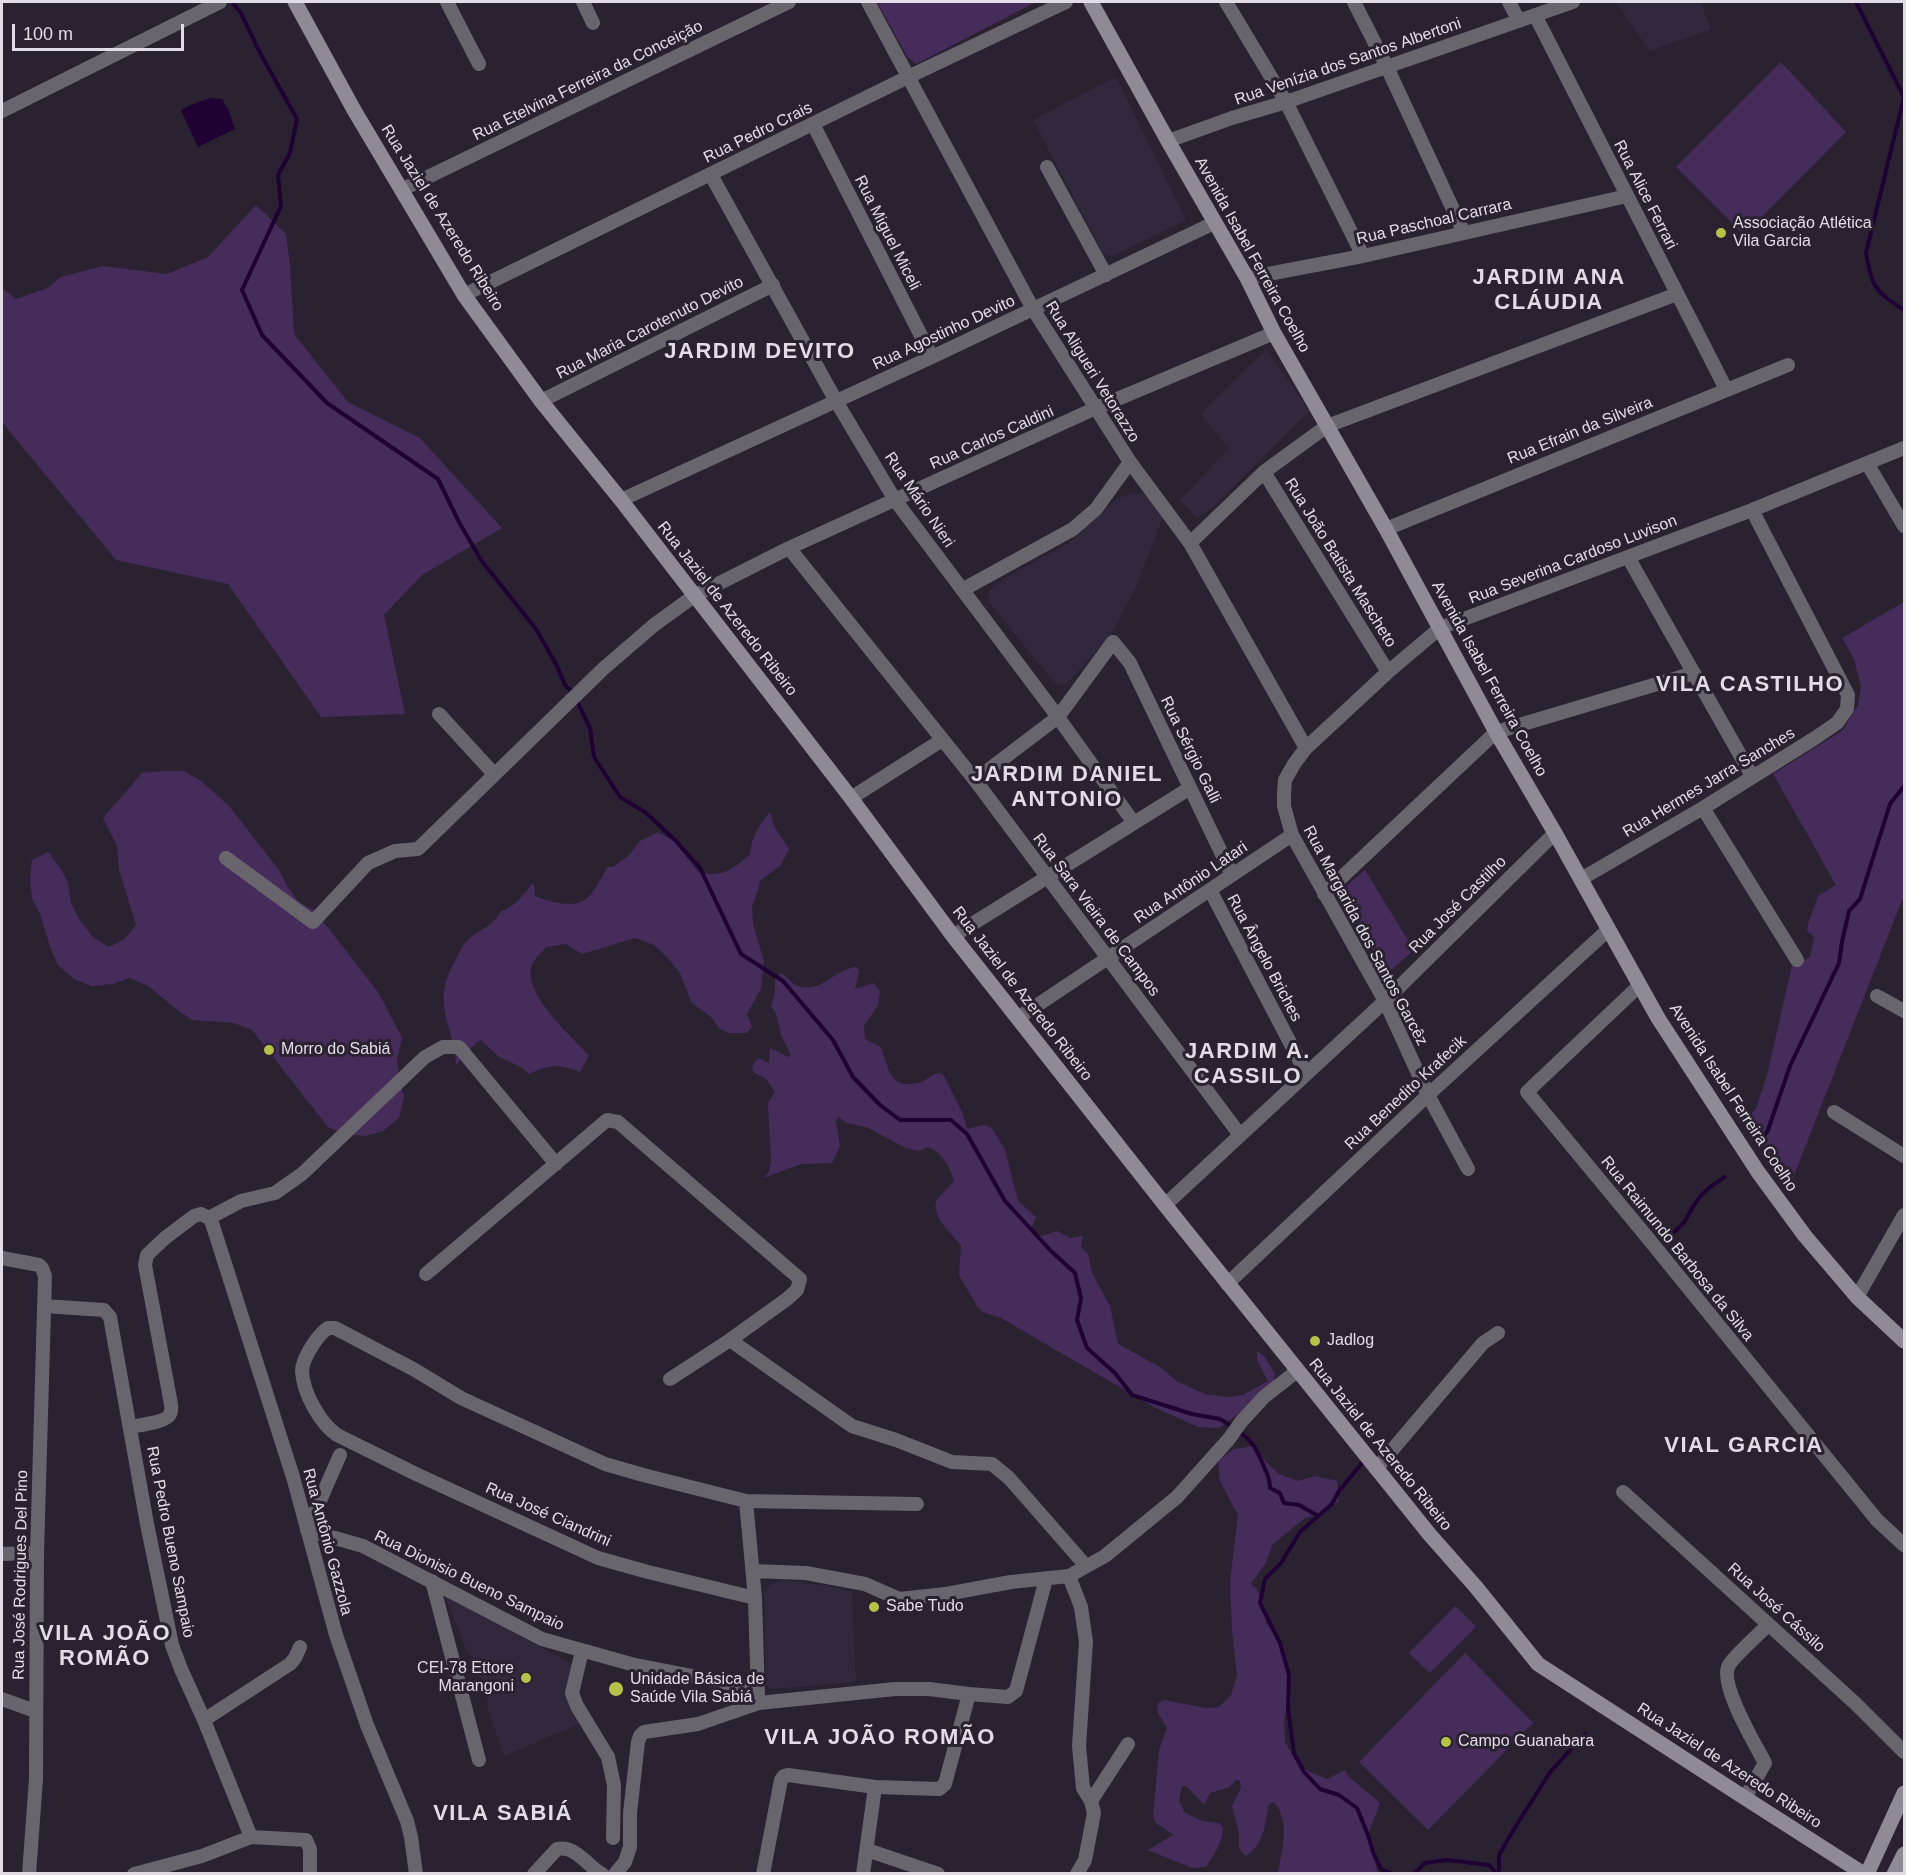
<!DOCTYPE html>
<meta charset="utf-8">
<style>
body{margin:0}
#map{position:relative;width:1906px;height:1875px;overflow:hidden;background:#2a2231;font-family:Helvetica,sans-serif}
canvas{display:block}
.frame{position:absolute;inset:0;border:3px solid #e1dce6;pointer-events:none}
.scale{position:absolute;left:12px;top:24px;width:172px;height:27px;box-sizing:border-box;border:3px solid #e1dce6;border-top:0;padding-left:8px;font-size:18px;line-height:21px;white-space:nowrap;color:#e1dce6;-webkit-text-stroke:4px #2a2231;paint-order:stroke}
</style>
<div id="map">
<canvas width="1906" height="1875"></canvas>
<div class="frame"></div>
<div class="scale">100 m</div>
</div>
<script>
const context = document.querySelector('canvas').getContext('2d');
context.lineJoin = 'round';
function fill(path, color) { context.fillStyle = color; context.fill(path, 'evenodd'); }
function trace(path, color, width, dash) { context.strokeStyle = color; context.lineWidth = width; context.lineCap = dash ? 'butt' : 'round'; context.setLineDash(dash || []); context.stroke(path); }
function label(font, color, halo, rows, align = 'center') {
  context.font = font + ' Helvetica,sans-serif'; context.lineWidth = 6; context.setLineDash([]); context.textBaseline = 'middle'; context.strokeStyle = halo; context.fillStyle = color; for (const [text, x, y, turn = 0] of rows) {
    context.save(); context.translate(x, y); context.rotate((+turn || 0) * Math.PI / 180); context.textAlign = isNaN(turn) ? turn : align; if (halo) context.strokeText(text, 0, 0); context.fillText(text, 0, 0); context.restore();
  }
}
fill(new Path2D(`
 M 1616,2 L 1700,2 L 1711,29 L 1650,51 Z
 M 1116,77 L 1186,220 L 1112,256 L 1103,253 L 1033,120 Z
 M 1266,349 L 1309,411 L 1213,507 L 1197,518 L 1180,500 L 1229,448 L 1200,414 Z
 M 1133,493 L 1147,495 L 1163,516 L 1137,585 L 1109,638 L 1066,684 L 1055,683 L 989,602 L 989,590 L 1005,578 L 1069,543 L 1117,499 Z
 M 780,1580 L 827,1586 L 852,1592 L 856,1682 L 770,1689 L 766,1685 L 764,1592 L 769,1586 Z
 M 445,1596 L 572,1664 L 568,1687 L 586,1721 L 504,1756 L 490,1716 L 477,1662 L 467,1651 Z`), '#32283d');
fill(new Path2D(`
 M 877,2 L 1036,2 L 916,64 L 907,56 Z
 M 1781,62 L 1846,132 L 1744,235 L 1676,167 Z
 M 256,205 L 286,234 L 290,265 L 294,334 L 348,402 L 420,438 L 502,528 L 422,575 L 384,615 L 405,714 L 321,717 L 228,584 L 116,560 L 2,422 L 2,288 L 16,299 L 48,288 L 61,277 L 103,266 L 167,274 L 208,257 Z
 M 1904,602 L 1904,895 L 1789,1188 L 1746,1118 L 1756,1109 L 1767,1075 L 1792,966 L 1810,957 L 1814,937 L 1807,931 L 1808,924 L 1818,896 L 1836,885 L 1773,774 L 1842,731 L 1858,705 L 1861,687 L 1854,659 L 1842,638 Z
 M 162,771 L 184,771 L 200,780 L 229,806 L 279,870 L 287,886 L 299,902 L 315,911 L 378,992 L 402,1038 L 397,1060 L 399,1079 L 404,1097 L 399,1118 L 383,1131 L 366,1136 L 346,1134 L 328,1127 L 252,1030 L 234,1023 L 192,1020 L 175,1008 L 148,986 L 130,978 L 112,984 L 92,986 L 74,979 L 58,965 L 51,949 L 40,914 L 32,898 L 30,879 L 32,860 L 48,852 L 60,868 L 68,883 L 71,903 L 79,919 L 93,937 L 109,947 L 125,939 L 136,925 L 119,870 L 117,846 L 103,818 L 142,773 Z
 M 770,812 L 774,826 L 789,849 L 781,865 L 761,880 L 752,907 L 753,924 L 764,961 L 761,988 L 747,1014 L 752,1027 L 746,1033 L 728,1033 L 719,1028 L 711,1017 L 691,1002 L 680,973 L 667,957 L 654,945 L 635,938 L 582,954 L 566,944 L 546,947 C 543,951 537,956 534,961 C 516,990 573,1036 589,1056 L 580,1072 C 559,1064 549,1064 529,1074 L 521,1067 L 499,1057 L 481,1040 L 477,1042 L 456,1065 C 454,1022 430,1006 455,961 C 458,955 462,946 467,941 C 479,928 491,929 501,911 C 514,908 524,894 532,884 L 534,884 L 535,896 C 550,902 572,909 586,899 C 595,892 602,876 608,867 L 613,867 L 629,855 L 640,841 L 658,832 L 674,841 L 699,873 C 726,876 729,871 750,855 C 751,838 759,824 770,812 Z
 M 1365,870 L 1414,950 L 1389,972 L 1380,968 L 1344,902 L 1341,891 Z
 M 857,967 L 859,971 L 855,989 L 874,983 L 880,992 L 878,1005 L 864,1026 L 865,1039 L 881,1047 C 886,1062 890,1087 910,1084 C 915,1083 920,1083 924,1081 C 930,1077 933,1073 940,1073 L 944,1076 L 962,1112 L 967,1129 L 984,1125 L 992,1128 L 1005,1150 L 1018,1201 L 1036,1217 L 1032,1227 L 1036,1234 L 1042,1236 L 1057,1231 L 1070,1238 L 1083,1236 L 1081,1247 L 1088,1254 L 1092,1273 L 1110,1306 L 1118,1344 L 1160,1367 L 1178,1382 L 1205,1394 L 1228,1397 L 1243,1395 L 1268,1381 L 1257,1360 L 1257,1351 L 1264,1356 L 1275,1374 L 1274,1381 L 1244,1410 L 1219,1428 L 1198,1427 L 1154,1407 L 1001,1318 L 983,1312 L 977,1306 L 959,1275 L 961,1245 C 952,1235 929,1213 937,1200 C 942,1193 949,1187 954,1181 C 950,1167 943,1153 928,1147 L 919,1151 L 906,1148 L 866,1127 L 847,1123 L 838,1117 L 836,1121 L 840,1146 L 832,1163 L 801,1164 L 763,1178 L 769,1172 L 771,1161 L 768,1103 L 775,1092 L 766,1079 L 753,1072 L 752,1066 L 758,1058 L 769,1063 L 770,1048 L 788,1057 L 791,1055 L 781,1035 L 776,1013 L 771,1007 L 775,992 L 775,976 L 782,973 C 787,977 792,984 798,986 C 821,994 836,968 857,967 Z
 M 1254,1446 L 1266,1462 L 1279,1474 L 1298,1481 L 1315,1476 L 1337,1481 L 1339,1501 L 1323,1513 L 1305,1518 L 1273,1544 L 1266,1562 L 1251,1584 L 1256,1588 L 1263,1603 L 1266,1623 L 1278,1639 L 1284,1657 L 1291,1699 L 1284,1717 L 1285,1742 L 1295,1760 L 1308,1771 L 1327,1779 L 1345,1770 L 1349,1777 L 1380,1803 L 1369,1832 L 1372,1852 L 1378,1873 L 1278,1873 C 1282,1849 1291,1823 1274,1802 L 1269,1804 C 1265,1823 1264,1847 1245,1856 L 1239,1848 L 1239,1833 L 1232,1806 L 1241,1788 L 1240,1781 L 1236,1780 L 1229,1787 L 1210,1793 L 1204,1805 L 1186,1786 L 1182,1786 L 1179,1800 L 1184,1812 L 1202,1821 L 1219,1823 L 1223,1828 C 1223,1841 1214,1856 1206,1867 L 1192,1868 L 1148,1850 L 1173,1835 L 1156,1823 L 1153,1816 L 1159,1750 L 1167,1728 L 1158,1713 L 1157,1704 L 1164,1700 L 1206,1708 L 1219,1707 L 1231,1695 L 1237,1675 L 1232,1631 L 1230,1582 L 1238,1515 L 1220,1481 L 1218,1461 L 1234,1449 Z
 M 1455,1606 L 1476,1627 L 1430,1673 L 1409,1653 Z
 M 1465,1653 L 1533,1723 L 1428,1830 L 1359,1762 Z`), '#452c5b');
fill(new Path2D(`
 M 212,98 L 222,99 L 228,109 L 235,129 L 198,147 L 181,110 L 198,102 Z`), '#1f0133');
trace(new Path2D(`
 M 1856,2 L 1904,97 L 1866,253 C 1872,288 1875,291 1904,310
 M 234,5 L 241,13 L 259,51 L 297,119 L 290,153 L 278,175 L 281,206 L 242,290 L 262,335 L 327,403 L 438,479 L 459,522 L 481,560 L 536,629 L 557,666 L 565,685 L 573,693 L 590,728 L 594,757 L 620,797 L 645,812 L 675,840 L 700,868 L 741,954 L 783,981 L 833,1040 L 853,1077 L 880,1105 L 900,1120 L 951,1120 L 967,1134 L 1005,1201 L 1051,1251 L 1075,1273 L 1081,1298 L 1077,1320 L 1087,1348 L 1115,1373 L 1132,1395 L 1192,1414 L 1220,1419 L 1233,1427
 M 1758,1146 L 1768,1130 L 1790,1066 L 1839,963 L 1842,942 L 1849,911 L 1860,899 L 1890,804 L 1904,786
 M 1674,1232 C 1689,1220 1686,1216 1696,1202 C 1703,1191 1715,1183 1725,1177
 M 1239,1432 C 1254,1441 1258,1453 1265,1469 C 1268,1476 1270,1479 1270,1488 L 1280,1493 L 1284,1503 L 1299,1505 L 1318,1516
 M 1362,1463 L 1339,1491 L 1332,1504 L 1300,1532 L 1281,1563 L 1265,1579 L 1260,1603 L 1280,1643 L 1289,1675 L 1288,1709 L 1294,1753 L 1304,1772 L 1320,1789 L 1339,1795 L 1357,1808 L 1368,1835 L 1373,1852 L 1381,1869 L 1393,1874
 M 1414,1874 L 1425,1863 L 1447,1860 L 1489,1865 L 1497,1874
 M 1499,1874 L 1499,1855 L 1514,1829 L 1551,1771 L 1585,1734`), '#1f0133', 4);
trace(new Path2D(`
 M 447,2 L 479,64
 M 583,2 L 593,23
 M 868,2 L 1033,309 L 1130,462 L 1190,543 L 1306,748
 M 1226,2 L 1286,102 L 1363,256
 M 1354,2 L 1387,67 L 1464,233
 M 1509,2 L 1519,21
 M 1535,15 L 1726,389
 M 2,111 L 220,2
 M 813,124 L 932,357
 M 1168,141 L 1232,118 L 1286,102 L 1573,2
 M 1047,167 L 1106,275
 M 711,175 L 836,401 L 895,500 L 1052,709 L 1134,823
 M 401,190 L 789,2
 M 1247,278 L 1363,256 L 1627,196
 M 464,295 L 908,77 L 1066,2
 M 541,401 L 773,285
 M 1867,463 L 1904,526
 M 1264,472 L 1388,672
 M 621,500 L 932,357 L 1214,223
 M 1386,529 L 1788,365
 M 1190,543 L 1264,472 L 1327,426 L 1677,294
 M 789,548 L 975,780 L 1240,1135
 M 1628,557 L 1752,776
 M 962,590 L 1073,529 L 1096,509 L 1130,462
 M 439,714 L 494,774
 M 975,780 L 1058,717 L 1113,642 L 1130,663 L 1232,875
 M 851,798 L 942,740
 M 1703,808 L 1797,960
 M 226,858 L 313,922 L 368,863 L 395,851 L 418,849 L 603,669 L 654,625 L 694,596 L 789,548 L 1096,408 L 1274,333
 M 1581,879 L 1703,808 L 1815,738 L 1837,723 L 1847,709 L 1848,695 L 1752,510
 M 1210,890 L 1306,1073
 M 1324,894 L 1496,732 L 1694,673
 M 953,936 L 1190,788
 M 1640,985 L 1527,1092 L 1647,1237 L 1877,1520 L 1904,1545
 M 1877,996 L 1904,1011
 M 1018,1018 L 1292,835
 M 1834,1112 L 1904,1156
 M 1468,1169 L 1428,1095 L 1385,1001 L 1292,835 L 1284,806 L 1284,793 L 1285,780 L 1294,764 L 1306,748 L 1388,672 L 1440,628 L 1752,510 L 1904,448
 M 1165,1205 L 1385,1001 L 1555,833
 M 209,1218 L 212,1223 L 293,1477 L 336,1635 L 367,1725 L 407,1821 L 411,1837 L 416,1874
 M 209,1218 L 241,1201 L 275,1193 L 302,1174 L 425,1057 L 443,1047 L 459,1047 L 556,1164
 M 2,1258 L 39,1265 L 42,1268 L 45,1276 L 37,1553 L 36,1779 L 29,1874
 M 426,1274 L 607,1120 L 618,1122 L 800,1279 L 797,1290 L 787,1299 L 730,1340 L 670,1379
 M 1227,1284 L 1428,1095 L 1609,929
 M 1857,1297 L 1904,1215
 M 44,1306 L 104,1310 L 110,1317 L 147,1524 L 172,1645 L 181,1669 L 204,1720 L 251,1837
 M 730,1340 L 852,1426 L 896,1440 L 952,1462 L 992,1464 L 1009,1478 L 1086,1566
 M 131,1427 C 140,1425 167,1422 170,1414 C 172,1411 171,1407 171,1404 L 145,1265 L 147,1255 L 165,1238 L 194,1216 L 201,1214 L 209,1218
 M 340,1455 L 307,1530 L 363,1546 L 542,1639 L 631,1664 L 743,1686 L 758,1691
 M 1376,1469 L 1483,1343 L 1498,1333
 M 1623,1492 L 1856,1704 L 1904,1752
 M 746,1501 L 755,1598 L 758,1698
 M 2,1554 L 37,1553
 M 753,1571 L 806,1573 L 865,1584 L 899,1599 L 946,1594 L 1011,1582 L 1069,1576 L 1105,1556 L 1177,1497 L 1229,1439 L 1241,1422 L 1264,1397 L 1297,1371
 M 1069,1576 L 1081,1607 L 1086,1642 L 1079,1746 L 1083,1788 L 1091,1801 L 1094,1813 L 1085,1860 L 1077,1874
 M 432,1581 L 479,1760
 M 755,1598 L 648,1572 L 598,1558 L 416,1474 L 337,1435 C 320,1423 303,1393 302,1371 C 302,1359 318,1334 328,1328 L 335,1328 L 415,1370 L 461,1398 L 605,1464 L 647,1476 L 746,1501 L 917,1504
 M 582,1651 L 572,1693 L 577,1706 L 608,1757 L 614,1785 L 613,1838
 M 2,1699 L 35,1711
 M 204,1720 L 290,1664 L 295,1658 L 300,1647
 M 1745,1798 L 1765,1763 C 1755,1744 1718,1683 1729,1665 C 1735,1655 1759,1634 1768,1625
 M 1091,1801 L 1128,1744
 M 867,1850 L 938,1874
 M 134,1874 L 202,1856 L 251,1837 L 306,1840 L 310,1849 L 310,1874
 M 534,1874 L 557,1849 C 576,1845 587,1866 602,1874
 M 615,1874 L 625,1862 L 630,1847 L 630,1813 L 638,1742 L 640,1736 L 644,1732 L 698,1724 L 759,1703 L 895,1689 L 929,1689 L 969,1694
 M 763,1874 L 781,1780 L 784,1776 L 788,1775 L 875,1787 L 939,1789 L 945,1784 L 969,1694 L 1008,1697 L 1016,1691 L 1046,1579
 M 863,1874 L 875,1787`), '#69656d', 14);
trace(new Path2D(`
 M 295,2 L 354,110 L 464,295 L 541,401 L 621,500 L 851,798 L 953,936 L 1165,1205 L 1430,1535 L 1476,1587 L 1538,1664 L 1745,1798 L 1864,1874
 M 1091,2 L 1168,141 L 1247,278 L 1274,333 L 1386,529 L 1496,732 L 1555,833 L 1658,1018 L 1758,1172 L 1805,1236 L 1857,1297 L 1904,1341
 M 1867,1874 L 1904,1793
 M 1894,1874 L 1904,1854`), '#908996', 15);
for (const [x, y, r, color] of [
 [1721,233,6,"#b4c24a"],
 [269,1050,6,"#b4c24a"],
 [1315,1341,6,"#b4c24a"],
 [874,1607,6,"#b4c24a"],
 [526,1678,6,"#b4c24a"],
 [616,1689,8,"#b4c24a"],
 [1446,1742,6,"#b4c24a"]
]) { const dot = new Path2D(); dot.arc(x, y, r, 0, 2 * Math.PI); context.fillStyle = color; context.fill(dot); trace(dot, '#2a2231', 2); }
label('16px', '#e1dce6', '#2a2231', [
 ["Rua Venízia dos Santos Albertoni",1348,62,-19],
 ["Rua Etelvina Ferreira da Conceição",588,81,-26],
 ["Rua Pedro Crais",758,133,-26],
 ["Rua Alice Ferrari",1645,195,63],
 ["Rua Jaziel de Azeredo Ribeiro",442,218,58],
 ["Rua Paschoal Carrara",1434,222,-13],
 ["Rua Miguel Miceli",887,233,63],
 ["Avenida Isabel Ferreira Coelho",1252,255,61],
 ["Rua Maria Carotenuto Devito",650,328,-27],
 ["Rua Agostinho Devito",944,333,-25],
 ["Rua Aligueri Vetorazzo",1092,372,58],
 ["Rua Efrain da Silveira",1580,431,-22],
 ["Rua Carlos Caldini",992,438,-24],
 ["Rua Mário Nieri",919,500,56],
 ["Rua Severina Cardoso Luvison",1573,560,-21],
 ["Rua João Batista Mascheto",1340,563,58],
 ["Rua Jaziel de Azeredo Ribeiro",727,609,52],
 ["Avenida Isabel Ferreira Coelho",1489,679,61],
 ["Rua Sérgio Galli",1190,750,64],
 ["Rua Hermes Jarra Sanches",1709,783,-31],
 ["Rua Antônio Latari",1191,883,-34],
 ["Rua José Castilho",1458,905,-45],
 ["Rua Sara Vieira de Campos",1096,915,53],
 ["Rua Margarida dos Santos Garcêz",1365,936,62],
 ["Rua Ângelo Briches",1264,958,62],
 ["Rua Jaziel de Azeredo Ribeiro",1022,994,52],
 ["Rua Benedito Krafecik",1406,1093,-43],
 ["Avenida Isabel Ferreira Coelho",1733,1098,57],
 ["Rua Raimundo Barbosa da Silva",1677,1249,51],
 ["Rua Jaziel de Azeredo Ribeiro",1380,1445,51],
 ["Rua José Ciandrini",548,1515,24],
 ["Rua Pedro Bueno Sampaio",170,1542,79],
 ["Rua Antônio Gazzola",327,1542,75],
 ["Rua José Rodrigues Del Pino",21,1575,-89],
 ["Rua Dionisio Bueno Sampaio",469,1581,26],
 ["Rua José Cássilo",1776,1608,42],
 ["Rua Jaziel de Azeredo Ribeiro",1729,1766,33]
]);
label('16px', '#e1dce6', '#2a2231', [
 ["Associação Atlética",1733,224],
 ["Vila Garcia",1733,242],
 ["Morro do Sabiá",281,1050],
 ["Jadlog",1327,1341],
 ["Sabe Tudo",886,1607],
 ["CEI-78 Ettore",514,1669,"right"],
 ["Marangoni",514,1687,"right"],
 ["Unidade Básica de",630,1680],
 ["Saúde Vila Sabiá",630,1698],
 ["Campo Guanabara",1458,1742]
], 'left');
context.letterSpacing = '1.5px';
label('bold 22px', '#e1dce6', '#2a2231', [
 ["JARDIM ANA",1549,278],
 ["CLÁUDIA",1549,303],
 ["JARDIM DEVITO",760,352],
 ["VILA CASTILHO",1750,685],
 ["JARDIM DANIEL",1067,775],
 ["ANTONIO",1067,800],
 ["JARDIM A.",1248,1052],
 ["CASSILO",1248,1077],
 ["VIAL GARCIA",1744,1446],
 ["VILA JOÃO",105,1634],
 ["ROMÃO",105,1659],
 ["VILA JOÃO ROMÃO",880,1738],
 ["VILA SABIÁ",503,1814]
]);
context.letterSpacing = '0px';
</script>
